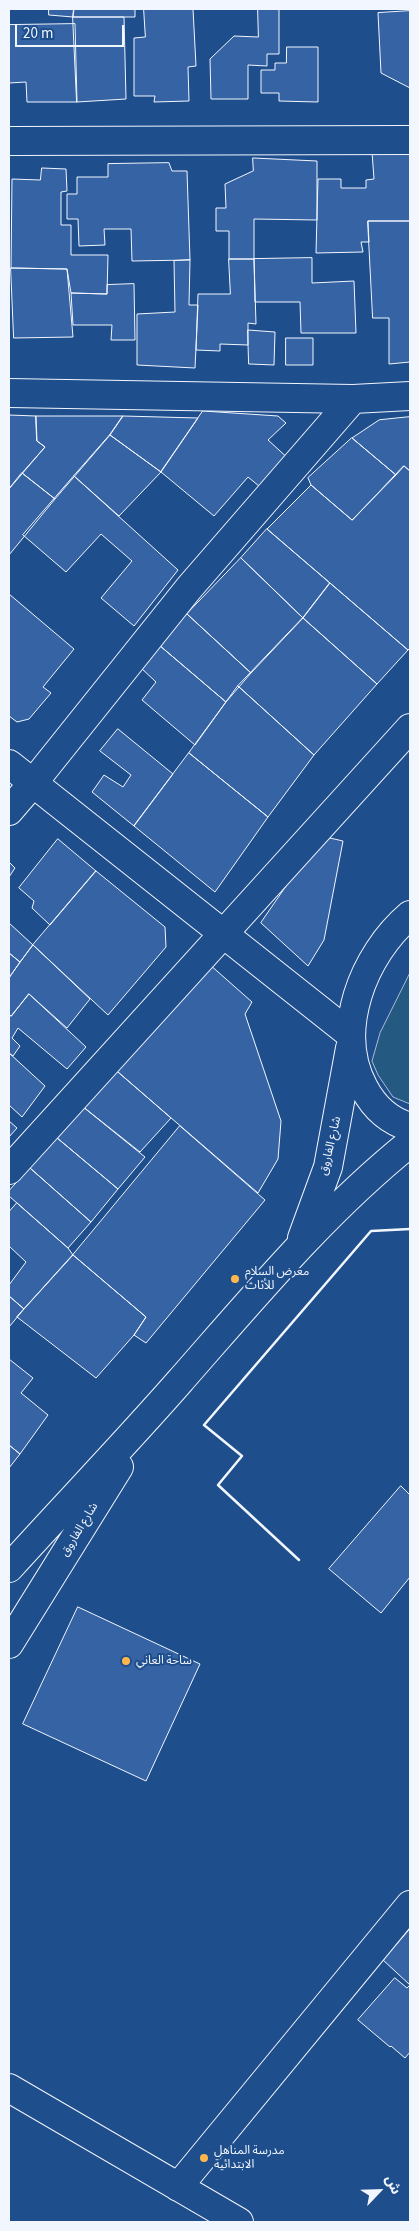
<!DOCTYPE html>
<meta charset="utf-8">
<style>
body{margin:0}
#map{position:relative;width:419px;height:2231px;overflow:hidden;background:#1f4e8c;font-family:"Source Sans 3","Noto Sans Arabic",sans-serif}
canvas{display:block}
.frame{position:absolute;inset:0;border:10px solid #f2f6ff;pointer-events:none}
.north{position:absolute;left:354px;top:2166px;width:50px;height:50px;-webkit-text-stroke:4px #1f4e8c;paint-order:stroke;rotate:66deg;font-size:14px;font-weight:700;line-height:20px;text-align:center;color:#f2f6ff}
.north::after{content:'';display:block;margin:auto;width:18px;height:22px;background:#f2f6ff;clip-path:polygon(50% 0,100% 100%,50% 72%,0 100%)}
.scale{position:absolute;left:15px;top:25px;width:109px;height:22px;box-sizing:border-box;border:2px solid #f2f6ff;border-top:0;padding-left:6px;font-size:15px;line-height:18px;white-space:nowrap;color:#f2f6ff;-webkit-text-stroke:4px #1f4e8c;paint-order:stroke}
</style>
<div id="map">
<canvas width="419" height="2231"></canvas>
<div class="frame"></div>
<div class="north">ش</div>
<div class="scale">20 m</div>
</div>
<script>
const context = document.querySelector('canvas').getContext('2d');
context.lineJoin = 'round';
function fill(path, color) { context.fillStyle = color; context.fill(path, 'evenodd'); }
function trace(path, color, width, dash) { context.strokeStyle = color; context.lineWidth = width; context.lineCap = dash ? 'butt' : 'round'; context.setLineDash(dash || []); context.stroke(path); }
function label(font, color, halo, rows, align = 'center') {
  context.font = font + ' "Source Sans 3","Noto Sans Arabic",sans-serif'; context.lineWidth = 4; context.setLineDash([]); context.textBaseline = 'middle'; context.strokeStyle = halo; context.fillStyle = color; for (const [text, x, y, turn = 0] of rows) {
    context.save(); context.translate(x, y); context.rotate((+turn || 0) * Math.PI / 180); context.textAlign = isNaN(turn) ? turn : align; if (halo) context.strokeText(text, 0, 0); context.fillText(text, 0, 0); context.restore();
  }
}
const green = new Path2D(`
 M 410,973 L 410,1104 L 393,1097 L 378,1075 L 372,1061 L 380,1033 Z`);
fill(green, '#245a82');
trace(green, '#a8bbd7', 1);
const building = new Path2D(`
 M 49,9 L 74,9 L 73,17 L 49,15 Z
 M 74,9 L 135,9 L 135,17 L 73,17 Z
 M 144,9 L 193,9 L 196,66 L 188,67 L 189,101 L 154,102 L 155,96 L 134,96 L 134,38 L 145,37 Z
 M 258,9 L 279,9 L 279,54 L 267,54 L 267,66 L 248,65 L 248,99 L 211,99 L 210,59 L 234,36 L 258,37 Z
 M 410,11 L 410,88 L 381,73 L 378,13 Z
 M 73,17 L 124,17 L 126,99 L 77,102 Z
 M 75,24 L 77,102 L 27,102 L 26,82 L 9,83 L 9,25 Z
 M 287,47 L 318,47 L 318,102 L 279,101 L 279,93 L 261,93 L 261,70 L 275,70 L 275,63 L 286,63 Z
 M 410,151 L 410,221 L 368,221 L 369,242 L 361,242 L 363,252 L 316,253 L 318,179 L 341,179 L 341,188 L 366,188 L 366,180 L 374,179 L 372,152 Z
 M 253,158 L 317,161 L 317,220 L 254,219 L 254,259 L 229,259 L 229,231 L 216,231 L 216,208 L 226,208 L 225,184 L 253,171 Z
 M 169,163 L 172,171 L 187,171 L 190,260 L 132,261 L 131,229 L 104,229 L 105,245 L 79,246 L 78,219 L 67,219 L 67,194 L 77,194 L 77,177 L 108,177 L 108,164 Z
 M 42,168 L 66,169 L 67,191 L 61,192 L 61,225 L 71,225 L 71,255 L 108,255 L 107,294 L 71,293 L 67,269 L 11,268 L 12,179 L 40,180 Z
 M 368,221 L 410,221 L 410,362 L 389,364 L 389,318 L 373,318 Z
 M 312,258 L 312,283 L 354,281 L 356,333 L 301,333 L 300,302 L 255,302 L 254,259 Z
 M 229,259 L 254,259 L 256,324 L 248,323 L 248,345 L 220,344 L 220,351 L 196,350 L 198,294 L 230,294 Z
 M 190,260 L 189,305 L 198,305 L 195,368 L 137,365 L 137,314 L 175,312 L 174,261 Z
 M 11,268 L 67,269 L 73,337 L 14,338 Z
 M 134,284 L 135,340 L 111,340 L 112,325 L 73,325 L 71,293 L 107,294 L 107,285 Z
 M 248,330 L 275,332 L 274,365 L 249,364 Z
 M 286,338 L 313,338 L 313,365 L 286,365 Z
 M 203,411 L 278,416 L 286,423 L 268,440 L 291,461 L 265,491 L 248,477 L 214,516 L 161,472 Z
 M 9,415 L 36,416 L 37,441 L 45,447 L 9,489 Z
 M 36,416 L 123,416 L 110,435 L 55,499 L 22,473 L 45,447 L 37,441 Z
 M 123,416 L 198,418 L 161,472 L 110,435 Z
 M 410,417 L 410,471 L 404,466 L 396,475 L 352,438 L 379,420 Z
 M 110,435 L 161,472 L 119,516 L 74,476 Z
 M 352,438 L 396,475 L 352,520 L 311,485 L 308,478 Z
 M 404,466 L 410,471 L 410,648 L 408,650 L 267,529 L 311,485 L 352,520 Z
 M 22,473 L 55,499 L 9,555 L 9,489 Z
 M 74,476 L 178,570 L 134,626 L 101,598 L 132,561 L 101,534 L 66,572 L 23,535 Z
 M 267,529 L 330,583 L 303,618 L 241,558 Z
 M 241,558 L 303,618 L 251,673 L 187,614 Z
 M 330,583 L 408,650 L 377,684 L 303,618 Z
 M 9,594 L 74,649 L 43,687 L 51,693 L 29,719 L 17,722 L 9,716 Z
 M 187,614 L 251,673 L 226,702 L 159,645 Z
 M 303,618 L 377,684 L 314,755 L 238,686 Z
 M 159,645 L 226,702 L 195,745 L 142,700 L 156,682 L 140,667 Z
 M 238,686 L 314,755 L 268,817 L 189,753 Z
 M 118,729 L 173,774 L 134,826 L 92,792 L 104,775 L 123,787 L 131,775 L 100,751 Z
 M 189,753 L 268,817 L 215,892 L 134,826 Z
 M 321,836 L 343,841 L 324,940 L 308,966 L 261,923 Z
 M 58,839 L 96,871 L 50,925 L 32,908 L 34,901 L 19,888 Z
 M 9,862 L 15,868 L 9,877 Z
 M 96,871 L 165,927 L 166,947 L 108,1015 L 33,945 Z
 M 9,923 L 33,945 L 20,962 L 9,953 Z
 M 33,945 L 90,999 L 67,1028 L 29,994 L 11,1016 L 9,1015 L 9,978 Z
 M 9,953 L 20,962 L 9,978 Z
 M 209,964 L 252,1002 L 245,1014 L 281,1121 L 278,1159 L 258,1193 L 111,1066 Z
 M 29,994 L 86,1047 L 67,1069 L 18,1028 L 12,1038 L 20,1046 L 13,1056 L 9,1053 L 9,1015 L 11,1016 Z
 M 9,1053 L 45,1086 L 22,1117 L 9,1105 Z
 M 111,1066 L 171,1118 L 140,1152 L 77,1102 Z
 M 77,1102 L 145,1157 L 118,1189 L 50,1132 Z
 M 9,1121 L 17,1128 L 9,1137 Z
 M 180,1126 L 265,1200 L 146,1343 L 134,1335 L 146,1317 L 73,1255 Z
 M 56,1137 L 118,1189 L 91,1222 L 30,1168 Z
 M 30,1168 L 91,1222 L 68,1248 L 9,1196 L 9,1191 Z
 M 17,1203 L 68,1248 L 73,1255 L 24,1309 L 9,1296 L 9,1285 L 26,1262 L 9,1246 L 9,1212 Z
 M 73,1255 L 146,1317 L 134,1335 L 96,1378 L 17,1317 Z
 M 9,1296 L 24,1309 L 9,1327 Z
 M 9,1359 L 33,1378 L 21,1393 L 48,1415 L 20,1454 L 9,1445 Z
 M 9,1445 L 20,1454 L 9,1468 Z
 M 401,1486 L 410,1495 L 410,1577 L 381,1613 L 329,1569 Z
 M 78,1607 L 200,1664 L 146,1781 L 23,1724 Z
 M 410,1929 L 410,1985 L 383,1960 Z
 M 395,1978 L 407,1988 L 410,1985 L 410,2052 L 405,2058 L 391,2046 L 390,2047 L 358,2020 Z`);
fill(building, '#3563a3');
trace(building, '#f2f6ff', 1);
const minor = new Path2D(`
 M 9,141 L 410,140
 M 9,393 L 353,399 L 410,396
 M 9,764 L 350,1034
 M 9,811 L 33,783 L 189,588 L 353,399
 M 9,1170 L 410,728
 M 9,2088 L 239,2222
 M 178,2187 L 410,1905`);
const secondary = new Path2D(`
 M 410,915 C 363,955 333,1031 364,1088 C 374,1107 389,1121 410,1127
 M 302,1238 L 328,1167 L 350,1048
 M 9,1568 C 66,1505 124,1445 180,1381 C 253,1298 324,1212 410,1143
 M 9,1644 L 119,1467`);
trace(minor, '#f2f6ff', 30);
trace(secondary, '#f2f6ff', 30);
trace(minor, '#1f4e8c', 28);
trace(secondary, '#1f4e8c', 28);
trace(new Path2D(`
 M 299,1560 L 218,1485 L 242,1456 L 204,1425 L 371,1231 L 410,1229`), '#f2f6ff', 2.5);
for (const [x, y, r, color] of [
 [235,1279,5,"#ffb74d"],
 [126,1661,5,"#ffb74d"],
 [204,2158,5,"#ffb74d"]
]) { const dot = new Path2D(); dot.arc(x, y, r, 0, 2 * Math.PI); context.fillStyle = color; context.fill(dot); trace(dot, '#1f4e8c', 2); }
label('12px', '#f2f6ff', '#1f4e8c', [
 ["شارع الفاروق",331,1146,-77],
 ["شارع الفاروق",80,1530,-59]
]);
label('12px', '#f2f6ff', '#1f4e8c', [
 ["معرض السلام",245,1272],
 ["للأثاث",245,1286],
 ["ساحة العاني",136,1661],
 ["مدرسة المناهل",214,2151],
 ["الابتدائية",214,2165]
], 'left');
</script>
